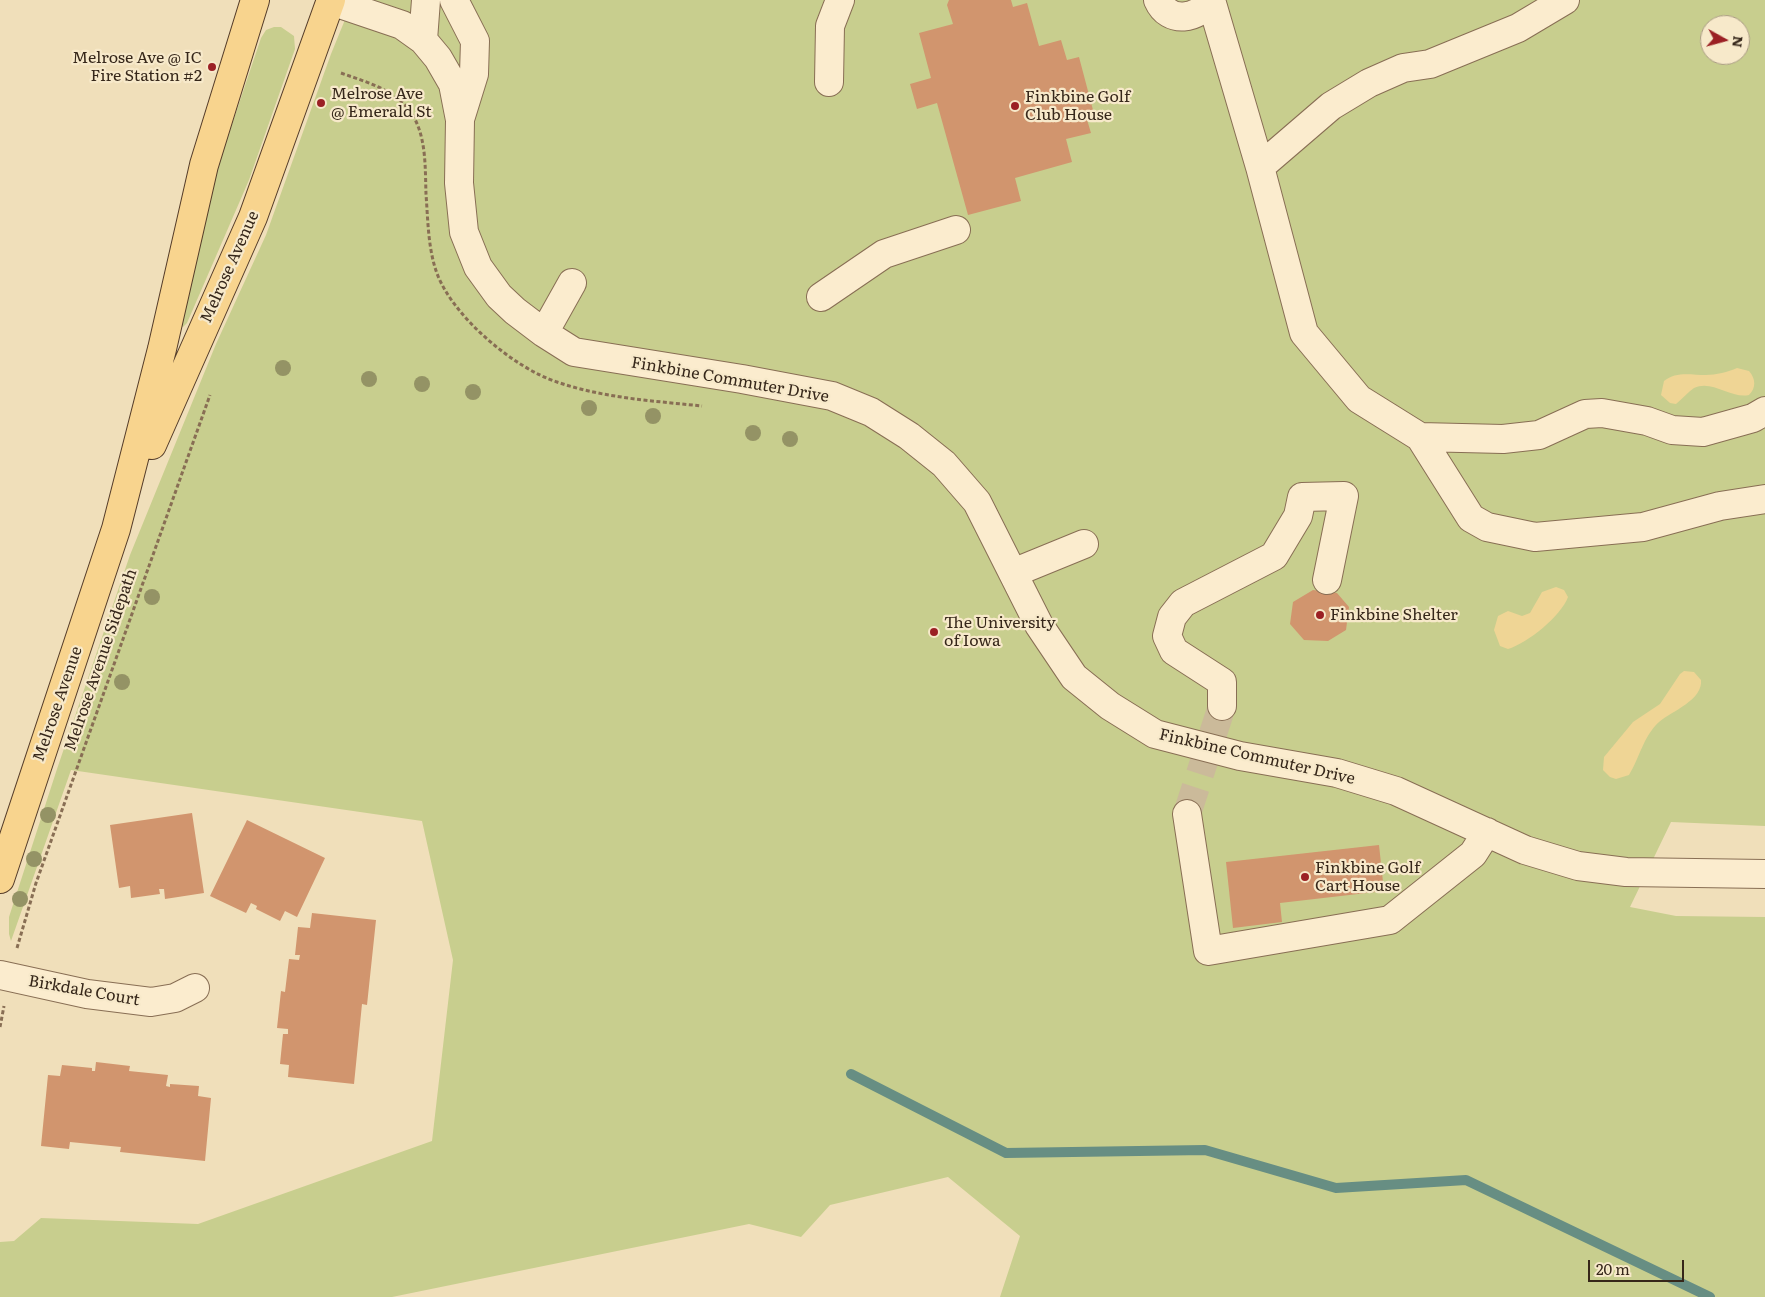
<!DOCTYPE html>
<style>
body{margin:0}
#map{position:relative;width:1765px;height:1297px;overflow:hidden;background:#f0dfba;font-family:Literata,serif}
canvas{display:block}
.north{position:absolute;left:1700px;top:15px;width:50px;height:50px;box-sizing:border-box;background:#f7e9ca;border:1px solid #aa9b84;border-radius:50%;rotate:97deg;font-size:14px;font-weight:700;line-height:20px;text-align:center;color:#36271a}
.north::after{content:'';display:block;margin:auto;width:18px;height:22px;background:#9b2024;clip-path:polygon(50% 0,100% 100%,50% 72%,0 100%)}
.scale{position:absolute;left:1588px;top:1260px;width:96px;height:22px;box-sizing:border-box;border:2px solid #36271a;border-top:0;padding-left:6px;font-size:15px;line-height:18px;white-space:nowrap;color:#36271a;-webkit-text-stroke:4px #f7e9ca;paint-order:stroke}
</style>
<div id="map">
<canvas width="1765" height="1297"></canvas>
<div class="north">N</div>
<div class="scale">20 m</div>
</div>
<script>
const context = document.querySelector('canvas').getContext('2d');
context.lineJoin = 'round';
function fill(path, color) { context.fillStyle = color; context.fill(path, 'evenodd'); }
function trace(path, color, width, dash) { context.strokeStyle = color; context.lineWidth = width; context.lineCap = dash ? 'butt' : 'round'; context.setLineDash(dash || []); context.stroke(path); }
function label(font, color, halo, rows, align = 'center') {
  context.font = font + ' Literata,serif'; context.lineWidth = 4.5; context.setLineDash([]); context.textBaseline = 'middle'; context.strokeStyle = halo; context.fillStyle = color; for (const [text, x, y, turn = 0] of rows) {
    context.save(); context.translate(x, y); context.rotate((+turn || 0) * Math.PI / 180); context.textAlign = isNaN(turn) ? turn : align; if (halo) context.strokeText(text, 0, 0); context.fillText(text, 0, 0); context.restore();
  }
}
fill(new Path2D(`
 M 353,0 L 1765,0 L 1765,826 L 1671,822 L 1630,907 L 1676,916 L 1765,917 L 1765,1297 L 1000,1297 L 1020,1236 L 948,1177 L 830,1205 L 801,1237 L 749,1224 L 392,1297 L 0,1297 L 0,1242 L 14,1241 L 41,1218 L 198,1224 L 432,1141 L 453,960 L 422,821 L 71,770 L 11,941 L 9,934 L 9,917 L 57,769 L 130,555 L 216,344 L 266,235 L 331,54 ZM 1710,25 L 1740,25 L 1740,55 L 1710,55 Z
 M 274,27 L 281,27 L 294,36 L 295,49 L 249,180 L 187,323 L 183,327 L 179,325 L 197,239 L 220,160 L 261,38 L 266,30 Z`), '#c8ce8e');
fill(new Path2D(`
 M 1737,368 L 1749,371 C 1756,379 1756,388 1749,395 C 1731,399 1712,379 1694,388 C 1688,392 1682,399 1676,404 L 1670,403 L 1661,395 L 1664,381 C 1676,371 1691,375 1706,375 C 1716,375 1728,372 1737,368 Z
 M 1556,587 L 1564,590 L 1568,597 C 1561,616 1528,643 1508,649 L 1500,646 L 1494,630 L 1498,616 L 1508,611 L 1522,616 L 1530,613 L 1542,592 Z
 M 1684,671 L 1694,672 L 1701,680 C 1703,700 1672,711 1659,722 C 1643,737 1640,757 1629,775 L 1616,779 L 1610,777 L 1603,770 L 1604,757 L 1633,722 L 1660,704 L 1680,674 Z`), '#efd595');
trace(new Path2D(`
 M 851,1074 L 1006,1153 L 1205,1150 L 1336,1188 L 1466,1180 L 1710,1297`), '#678e83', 10);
fill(new Path2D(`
 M 949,0 L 1011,0 L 1013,7 L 1027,3 L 1039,46 L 1061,40 L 1067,60 L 1079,57 L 1093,110 L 1085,113 L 1091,133 L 1066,139 L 1072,162 L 1015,178 L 1021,201 L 968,215 L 937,103 L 917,109 L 910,84 L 931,78 L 919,33 L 953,24 L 947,5 Z
 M 1313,590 L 1337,593 L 1349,607 L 1346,630 L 1328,641 L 1304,640 L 1290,624 L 1293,602 Z
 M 192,813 L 204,893 L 165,899 L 164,889 L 159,889 L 160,894 L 131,898 L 130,886 L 119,888 L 110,825 Z
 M 247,820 L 325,858 L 297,917 L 285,911 L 280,921 L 256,909 L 257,906 L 251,903 L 246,913 L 210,896 Z
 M 1379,845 L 1384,891 L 1280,903 L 1282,922 L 1233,928 L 1226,862 Z
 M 312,913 L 376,920 L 367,1005 L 362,1004 L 354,1084 L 288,1077 L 289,1065 L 280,1064 L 283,1034 L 288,1034 L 288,1029 L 277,1028 L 281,991 L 285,992 L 289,959 L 299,960 L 300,955 L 295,955 L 298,927 L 310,928 Z
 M 96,1062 L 130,1066 L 129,1071 L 168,1075 L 166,1086 L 170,1087 L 170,1084 L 199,1086 L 198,1096 L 211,1098 L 205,1161 L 120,1152 L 121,1147 L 70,1142 L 69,1149 L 41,1146 L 48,1075 L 60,1076 L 62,1065 L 92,1068 L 92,1071 L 95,1071 Z`), '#d1956e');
trace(new Path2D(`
 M 1187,814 L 1222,706`), '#cbba9a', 28, [28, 14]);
const minor = new Path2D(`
 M 454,0 L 475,41 L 474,74 L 461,116
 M 1158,0 C 1169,25 1198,19 1211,0
 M 1211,0 L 1260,167
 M 1565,0 L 1518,28 L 1430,64 L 1403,68 L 1369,83 L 1331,106 L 1260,167 L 1304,333 L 1359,399 L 1420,437 L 1503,439 L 1539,435 L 1585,414 L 1602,413 L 1647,421 L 1672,430 L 1703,432 L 1753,418 L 1765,411
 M 331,1 L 402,25 L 423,40 L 438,58 L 453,84 L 460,120 L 459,183 L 464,232 L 478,267 L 499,296 L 515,311 L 544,333 L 574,352 L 742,379 L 832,396 L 871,412 L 909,436 L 944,464 L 977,502 L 1039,625 L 1074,677 L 1110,706 L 1155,734 L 1240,756 L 1337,773 L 1396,791 L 1525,850 L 1578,866 L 1626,872 L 1765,874
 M 423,40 L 426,0
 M 829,82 L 830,26 L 840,0
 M 821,297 L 884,254 L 956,230
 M 544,333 L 572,283
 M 1420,437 L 1471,518 L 1487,527 L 1535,537 L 1643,527 L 1720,506 L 1765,499
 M 1013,573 L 1084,544
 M 1222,706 L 1222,682 L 1174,651 L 1167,636 L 1172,617 L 1183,603 L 1274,556 L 1298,516 L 1302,497 L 1344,496 L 1327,580
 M 1187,814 L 1208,951 L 1390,920 L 1473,854 L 1487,832
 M 0,975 L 87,994 L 151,1002 L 175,998 L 195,988`);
const major = new Path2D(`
 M 152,445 L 253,217 L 331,0
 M 0,879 L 116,529 L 162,349 L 204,165 L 255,0`);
trace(minor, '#886e54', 30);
trace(major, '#553c29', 30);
trace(new Path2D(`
 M 341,73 C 366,82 393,89 409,110 C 427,133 425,168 426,194 C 428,221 428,251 438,276 C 455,318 514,368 557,382 C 603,398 654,401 702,406
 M 17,948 L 36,883 L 210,395
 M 0,1027 L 4,1006`), '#886e54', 3, [4, 2.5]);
trace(minor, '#fbecce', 28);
trace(major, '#f8d48e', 28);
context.fillStyle = '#949365';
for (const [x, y] of [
 [283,368],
 [369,379],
 [422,384],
 [473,392],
 [589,408],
 [653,416],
 [753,433],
 [790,439],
 [152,597],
 [122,682],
 [48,815],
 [34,859],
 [20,899]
]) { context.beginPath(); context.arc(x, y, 8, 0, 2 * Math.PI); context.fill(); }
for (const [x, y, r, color] of [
 [212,67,5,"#9b2024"],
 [321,103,5,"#9b2024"],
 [1015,106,5,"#9b2024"],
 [1320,615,5,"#9b2024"],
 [934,632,5,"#9b2024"],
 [1305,877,5,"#9b2024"]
]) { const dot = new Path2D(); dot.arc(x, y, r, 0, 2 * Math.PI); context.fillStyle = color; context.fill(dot); trace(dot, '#f7e9ca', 2); }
label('16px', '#36271a', '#f7e9ca', [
 ["Melrose Ave @ IC",202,58,"right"],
 ["Fire Station #2",202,76,"right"],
 ["Melrose Ave",331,94],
 ["@ Emerald St",331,112],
 ["Finkbine Golf",1025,97],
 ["Club House",1025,115],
 ["Finkbine Shelter",1330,615],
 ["The University",944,623],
 ["of Iowa",944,641],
 ["Finkbine Golf",1315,868],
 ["Cart House",1315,886]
], 'left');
label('16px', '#36271a', '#f7e9ca', [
 ["Melrose Avenue",230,267,-66],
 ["Finkbine Commuter Drive",730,380,10],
 ["Melrose Avenue Sidepath",101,660,-71],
 ["Melrose Avenue",58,704,-71],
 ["Finkbine Commuter Drive",1257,757,13],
 ["Birkdale Court",84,991,10]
]);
</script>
